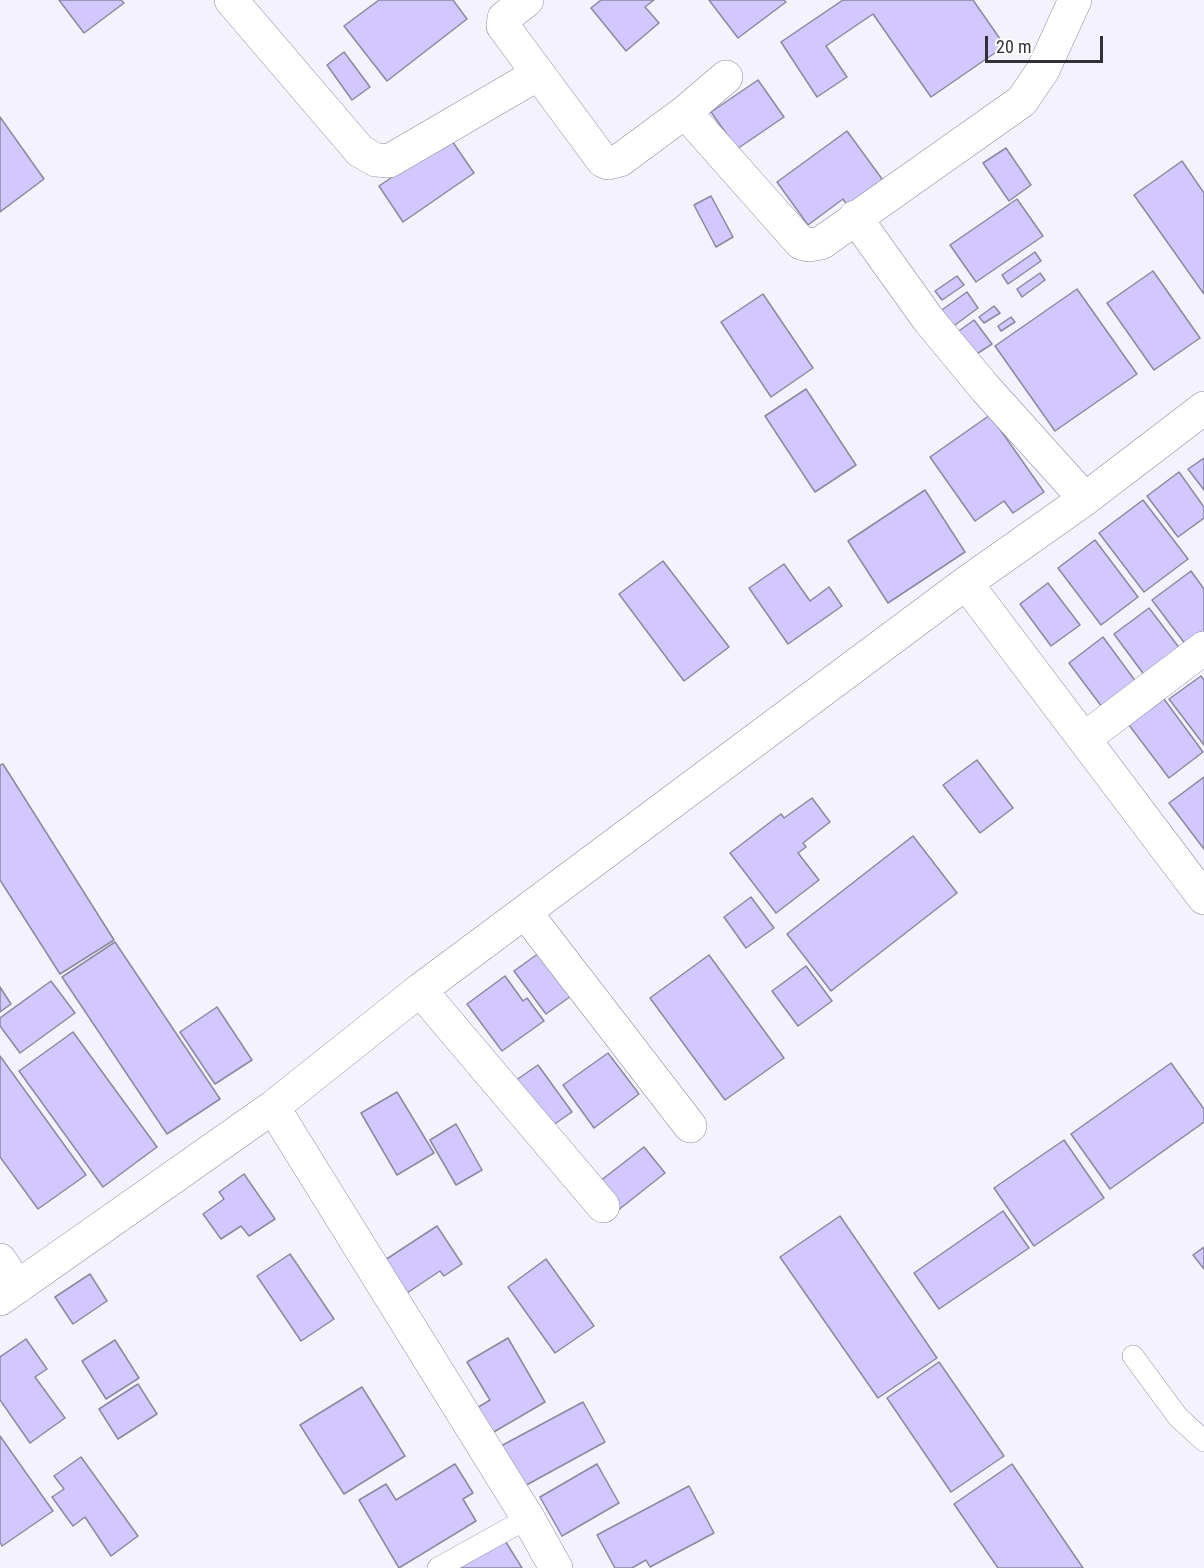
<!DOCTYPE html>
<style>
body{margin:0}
#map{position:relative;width:1204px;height:1568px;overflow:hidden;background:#f4f3fd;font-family:"Roboto Condensed",sans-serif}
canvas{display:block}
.scale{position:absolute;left:985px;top:36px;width:118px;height:27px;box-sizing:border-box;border:3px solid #323039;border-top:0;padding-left:8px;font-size:18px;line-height:21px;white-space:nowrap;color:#323039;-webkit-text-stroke:4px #fff;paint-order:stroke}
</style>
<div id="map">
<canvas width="1204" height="1568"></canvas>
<div class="scale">20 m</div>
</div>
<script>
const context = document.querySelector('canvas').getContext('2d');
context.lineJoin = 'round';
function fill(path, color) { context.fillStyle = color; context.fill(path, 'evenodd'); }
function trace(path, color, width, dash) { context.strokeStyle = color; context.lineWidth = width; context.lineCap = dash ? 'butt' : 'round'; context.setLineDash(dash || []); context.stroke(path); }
const building = new Path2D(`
 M 59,0 L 121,0 L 124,3 L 84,33 Z
 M 379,0 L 453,0 L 467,19 L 387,81 L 344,26 Z
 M 601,0 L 654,0 L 645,7 L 659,23 L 626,51 L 591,8 Z
 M 709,0 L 784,0 L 786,2 L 738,38 Z
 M 843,0 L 973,0 L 1005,46 L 931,97 L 873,14 L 826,46 L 847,77 L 817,97 L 781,42 Z
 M 344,52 L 370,87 L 352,100 L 327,65 Z
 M 758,80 L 784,117 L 737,149 L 711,112 Z
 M 0,117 L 44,179 L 0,212 Z
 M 847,131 L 885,183 L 850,209 L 843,199 L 808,225 L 777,182 Z
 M 450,138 L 474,173 L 403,222 L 379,186 Z
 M 1006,148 L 1031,185 L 1009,201 L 983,163 Z
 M 1182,161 L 1204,193 L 1204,294 L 1134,195 Z
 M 711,196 L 733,237 L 716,247 L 694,205 Z
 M 1017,199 L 1043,236 L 976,282 L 950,245 Z
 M 1035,252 L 1041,261 L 1008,284 L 1002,275 Z
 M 1153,271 L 1200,338 L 1154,370 L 1107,303 Z
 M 1040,273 L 1045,280 L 1022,297 L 1017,289 Z
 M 957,276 L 964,285 L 942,300 L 935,291 Z
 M 1077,289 L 1137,374 L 1055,431 L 995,346 Z
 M 967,292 L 978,308 L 951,328 L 939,312 Z
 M 763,294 L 813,368 L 771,397 L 721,322 Z
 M 994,306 L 1000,313 L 984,323 L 979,317 Z
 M 1011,317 L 1015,322 L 1001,331 L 998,326 Z
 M 974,320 L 992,344 L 972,357 L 956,333 Z
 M 806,389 L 856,465 L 815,492 L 765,416 Z
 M 990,415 L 1044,492 L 1013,513 L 1004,501 L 975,521 L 930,457 Z
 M 1204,458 L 1204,490 L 1188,469 Z
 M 1179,472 L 1204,507 L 1204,518 L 1178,537 L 1147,496 Z
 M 925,490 L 965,552 L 888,603 L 848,541 Z
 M 1143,500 L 1188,559 L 1144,592 L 1099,533 Z
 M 1095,540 L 1138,597 L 1101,625 L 1058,568 Z
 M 663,561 L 729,647 L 684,681 L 619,594 Z
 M 784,564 L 810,601 L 829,587 L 842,606 L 788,644 L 749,588 Z
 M 1191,571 L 1204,589 L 1204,638 L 1189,649 L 1152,600 Z
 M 1048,583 L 1080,625 L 1051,646 L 1020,604 Z
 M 1149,608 L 1184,654 L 1148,680 L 1114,634 Z
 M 1103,637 L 1139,686 L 1105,711 L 1069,663 Z
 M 1201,676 L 1204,680 L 1204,745 L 1169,699 Z
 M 1164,699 L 1203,752 L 1169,778 L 1129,725 Z
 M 977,760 L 1013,808 L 980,833 L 943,785 Z
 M 3,764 L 114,940 L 60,974 L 0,880 L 0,765 Z
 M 1204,777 L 1204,849 L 1169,803 Z
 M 812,798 L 830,822 L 803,843 L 806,847 L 798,853 L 819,880 L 776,913 L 730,853 L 781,814 L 784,818 Z
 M 913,836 L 957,893 L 831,991 L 787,934 Z
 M 751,897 L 774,928 L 746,948 L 724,917 Z
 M 115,942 L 220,1099 L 167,1134 L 62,977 Z
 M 546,948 L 578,991 L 546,1014 L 514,971 Z
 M 709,955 L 784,1058 L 725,1100 L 650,998 Z
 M 806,966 L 832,1001 L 798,1026 L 772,991 Z
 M 505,976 L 523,1001 L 527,998 L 544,1021 L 502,1051 L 467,1004 Z
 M 51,981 L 75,1013 L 20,1053 L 0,1026 L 0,1018 Z
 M 0,987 L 11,1004 L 0,1012 Z
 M 217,1007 L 252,1060 L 215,1084 L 180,1032 Z
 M 73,1032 L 157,1147 L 103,1187 L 19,1071 Z
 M 608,1053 L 639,1094 L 594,1128 L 563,1085 Z
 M 0,1056 L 86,1175 L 38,1209 L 0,1157 Z
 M 1171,1063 L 1204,1109 L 1204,1122 L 1110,1189 L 1071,1134 Z
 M 538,1065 L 572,1112 L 543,1132 L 509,1085 Z
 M 397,1092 L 434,1153 L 397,1175 L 361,1113 Z
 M 456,1124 L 482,1170 L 456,1185 L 430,1140 Z
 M 1064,1140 L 1104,1198 L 1034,1246 L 994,1188 Z
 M 644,1147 L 665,1173 L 612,1215 L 591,1188 Z
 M 244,1174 L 275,1219 L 249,1236 L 241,1226 L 221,1239 L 203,1214 L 224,1199 L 219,1192 Z
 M 1003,1211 L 1029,1248 L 939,1309 L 914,1273 Z
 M 840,1216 L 937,1358 L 878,1398 L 780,1257 Z
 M 437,1226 L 462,1264 L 444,1276 L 440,1271 L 404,1295 L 382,1262 Z
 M 1204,1247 L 1204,1269 L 1193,1255 Z
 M 290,1254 L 334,1319 L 301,1341 L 257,1276 Z
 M 546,1259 L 594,1326 L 555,1353 L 508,1287 Z
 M 90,1274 L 107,1301 L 73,1324 L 55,1297 Z
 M 508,1338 L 545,1402 L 487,1436 L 472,1411 L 490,1400 L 467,1362 Z
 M 26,1339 L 47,1369 L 35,1377 L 65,1418 L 30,1443 L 0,1400 L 0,1357 Z
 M 115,1340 L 139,1378 L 106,1399 L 82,1361 Z
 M 939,1362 L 1004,1456 L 951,1492 L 887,1398 Z
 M 138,1384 L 157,1414 L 118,1439 L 99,1409 Z
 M 362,1387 L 405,1456 L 344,1494 L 300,1425 Z
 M 583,1402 L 605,1442 L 521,1488 L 499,1447 Z
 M 0,1436 L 53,1511 L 2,1546 L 0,1542 Z
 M 81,1457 L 138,1536 L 111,1556 L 85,1517 L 73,1526 L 52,1497 L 64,1489 L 54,1476 Z
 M 455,1464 L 473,1493 L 463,1499 L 476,1521 L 399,1568 L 359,1500 L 386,1484 L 396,1500 Z
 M 597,1464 L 619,1503 L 562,1536 L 540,1497 Z
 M 1012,1464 L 1083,1568 L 998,1568 L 954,1504 Z
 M 689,1486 L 714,1533 L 650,1567 L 646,1560 L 632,1568 L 615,1568 L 597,1535 Z
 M 504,1539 L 522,1568 L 458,1568 Z`);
fill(building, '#d2c7fe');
trace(building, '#8c889e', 1.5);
const lane = new Path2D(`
 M 1133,1356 L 1178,1417 L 1204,1441
 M 438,1568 L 528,1518`);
const street = new Path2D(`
 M 231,0 L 360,151 L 376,160 L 389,161 L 538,74
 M 527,0 L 504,18 L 503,26 L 603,161 L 608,163 L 620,160 L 685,112 L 726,77
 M 685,112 L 801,243 L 809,245 L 821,243 L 1022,101 L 1043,70 L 1075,0
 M 855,217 L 928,319 L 985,388 L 1085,499
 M 966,583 L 1204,898
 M 1084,739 L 1204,648
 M 525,912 L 690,1126
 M 420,990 L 603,1206
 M 273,1107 L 528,1518 L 556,1568
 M 0,1260 L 18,1287
 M 0,1299 L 273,1107 L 420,990 L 966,583 L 1085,499 L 1204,408`);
trace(lane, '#8f8ba1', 22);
trace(street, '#8f8ba1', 34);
trace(lane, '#fff', 21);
trace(street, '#fff', 33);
</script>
